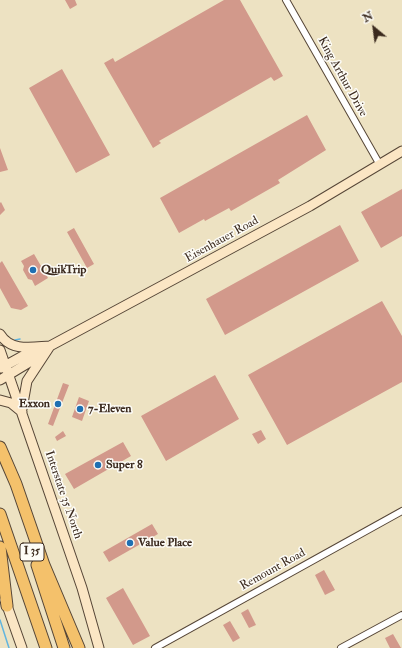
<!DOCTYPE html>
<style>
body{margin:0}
#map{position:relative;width:402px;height:648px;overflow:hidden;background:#ede2c2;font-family:"IM FELL Double Pica",serif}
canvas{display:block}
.north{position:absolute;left:354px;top:8px;width:40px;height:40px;-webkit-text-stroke:3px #fdfcf7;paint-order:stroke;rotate:331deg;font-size:11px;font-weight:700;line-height:16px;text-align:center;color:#3b2a1e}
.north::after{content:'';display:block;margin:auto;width:14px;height:18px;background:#3b2a1e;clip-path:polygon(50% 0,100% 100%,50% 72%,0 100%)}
</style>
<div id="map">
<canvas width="402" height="648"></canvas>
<div class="north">N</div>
</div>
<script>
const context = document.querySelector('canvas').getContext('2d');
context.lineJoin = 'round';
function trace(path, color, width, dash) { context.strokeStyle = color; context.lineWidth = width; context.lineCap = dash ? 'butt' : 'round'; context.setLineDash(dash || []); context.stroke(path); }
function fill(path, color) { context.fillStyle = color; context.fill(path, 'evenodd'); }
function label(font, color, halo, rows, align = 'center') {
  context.font = font + ' "IM FELL Double Pica",serif'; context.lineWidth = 3; context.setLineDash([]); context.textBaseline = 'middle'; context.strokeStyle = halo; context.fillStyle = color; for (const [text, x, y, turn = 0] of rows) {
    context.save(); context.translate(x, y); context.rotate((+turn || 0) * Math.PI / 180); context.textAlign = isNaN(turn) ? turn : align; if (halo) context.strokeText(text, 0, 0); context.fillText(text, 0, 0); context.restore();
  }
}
trace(new Path2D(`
 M 15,340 L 20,339
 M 0,620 L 9,648`), '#62b5de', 1.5);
fill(new Path2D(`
 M 65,0 L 75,0 L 77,5 L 70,9 Z
 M 224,0 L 240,0 L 283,76 L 274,81 L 271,77 L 159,141 L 161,143 L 153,148 L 104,63 L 113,58 L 115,62 Z
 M 62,69 L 110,155 L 76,173 L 29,88 Z
 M 307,115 L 326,150 L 278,180 L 280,183 L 231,211 L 229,208 L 205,221 L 204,219 L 179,233 L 160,198 Z
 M 0,148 L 8,170 L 0,172 Z
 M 402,189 L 402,236 L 381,248 L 361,212 Z
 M 1,202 L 5,210 L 0,215 L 0,203 Z
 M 340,225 L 359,261 L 225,335 L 206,299 Z
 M 74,228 L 94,264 L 87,268 L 67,232 Z
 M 34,254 L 48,278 L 35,286 L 32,280 L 28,279 L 23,270 L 24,266 L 21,261 Z
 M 2,261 L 28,306 L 21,310 L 11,308 L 0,288 L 0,263 Z
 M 382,301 L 402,336 L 402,382 L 287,445 L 248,375 Z
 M 215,375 L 239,419 L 166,461 L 141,416 Z
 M 63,383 L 69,385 L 53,426 L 48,424 Z
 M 79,397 L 89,401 L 82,421 L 72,417 Z
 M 261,430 L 266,439 L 258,444 L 252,434 Z
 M 63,431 L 66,436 L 57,441 L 55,437 Z
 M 123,442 L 131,456 L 74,489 L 65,474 Z
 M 152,524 L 158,534 L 109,562 L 103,552 Z
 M 324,570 L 335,590 L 325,595 L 315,575 Z
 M 123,588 L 150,636 L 133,645 L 106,598 Z
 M 248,609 L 256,625 L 249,628 L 241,613 Z
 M 230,621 L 240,638 L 233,642 L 223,625 Z
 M 393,634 L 401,648 L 390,648 L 385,638 Z`), '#d2998b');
const minor = new Path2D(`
 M 286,0 L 380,165
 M 155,648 L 402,511
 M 341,648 L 402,615`);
const secondary = new Path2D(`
 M 0,334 C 11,352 32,347 50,346 L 310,206 L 402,151
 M 0,350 L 82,588 L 99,648
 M 1,368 L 39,347
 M 0,380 L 43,354
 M 0,400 L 11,403 L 22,412
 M 22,409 L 27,381 L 50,346
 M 5,600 L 22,648`);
const motorway = new Path2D(`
 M 0,447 L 16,484 L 44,565 L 79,648
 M 0,514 L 46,648
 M 0,547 L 7,606
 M 37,565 L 64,648`);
trace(minor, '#564637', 8);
trace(secondary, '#564637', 11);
trace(motorway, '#564637', 13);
trace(minor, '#fff', 6);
trace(secondary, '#fbe6c4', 9);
trace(motorway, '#f4c16b', 11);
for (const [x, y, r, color] of [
 [33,270,4,"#1f6fb2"],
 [58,404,4,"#1f6fb2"],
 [80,409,4,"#1f6fb2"],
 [98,465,4,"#1f6fb2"],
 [130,543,4,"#1f6fb2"]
]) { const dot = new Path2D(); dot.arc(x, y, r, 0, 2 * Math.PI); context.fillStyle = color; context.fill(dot); trace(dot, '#fdfcf7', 1.5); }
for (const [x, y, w] of [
 [32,552,24]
]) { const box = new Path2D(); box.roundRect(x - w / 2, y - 9, w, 18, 3); context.fillStyle = '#fdfcf7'; context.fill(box); trace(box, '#3b2a1e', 1); }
label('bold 11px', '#3b2a1e', null, [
 ["I 35",32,552]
]);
label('12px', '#3b2a1e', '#fdfcf7', [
 ["King Arthur Drive",342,77,61],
 ["Eisenhauer Road",222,240,-29],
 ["Interstate 35 North",63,495,71],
 ["Remount Road",273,570,-29]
]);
label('bold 12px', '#3b2a1e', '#fdfcf7', [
 ["QuikTrip",41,270],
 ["Exxon",50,404,"right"],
 ["7-Eleven",88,409],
 ["Super 8",106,465],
 ["Value Place",138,543]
], 'left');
</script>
